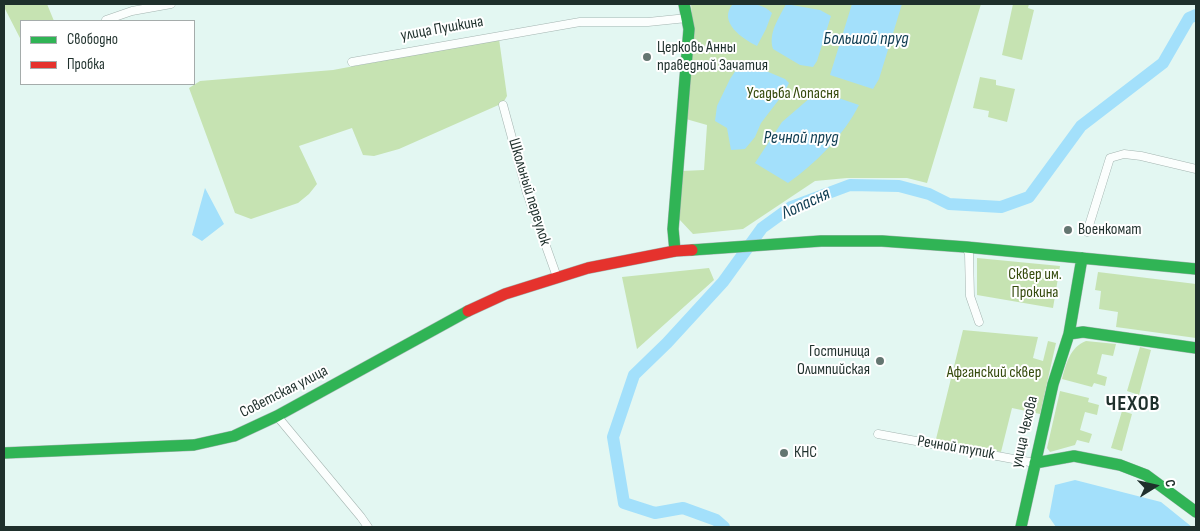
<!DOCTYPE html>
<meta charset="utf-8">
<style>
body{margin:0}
#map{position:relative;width:1200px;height:531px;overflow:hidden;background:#e3f7f2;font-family:"Sofia Sans Condensed",sans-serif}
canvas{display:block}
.frame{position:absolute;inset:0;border:5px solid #1f302c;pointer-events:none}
.legend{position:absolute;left:20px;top:20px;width:175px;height:65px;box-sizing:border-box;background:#fff;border:1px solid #a5acab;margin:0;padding:6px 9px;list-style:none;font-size:15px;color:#1f302c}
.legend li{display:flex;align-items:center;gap:10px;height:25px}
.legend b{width:25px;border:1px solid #a5acab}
.north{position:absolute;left:1130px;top:461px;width:50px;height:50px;-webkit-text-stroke:4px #fff;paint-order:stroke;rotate:80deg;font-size:14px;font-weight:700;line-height:20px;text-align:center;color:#1f302c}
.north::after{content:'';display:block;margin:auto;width:18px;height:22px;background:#1f302c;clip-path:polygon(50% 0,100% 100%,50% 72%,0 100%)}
</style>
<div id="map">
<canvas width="1200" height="531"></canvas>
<div class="frame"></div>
<ul class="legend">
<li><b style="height:6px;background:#30b455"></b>Свободно</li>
<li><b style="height:6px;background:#e5322d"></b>Пробка</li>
</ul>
<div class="north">С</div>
</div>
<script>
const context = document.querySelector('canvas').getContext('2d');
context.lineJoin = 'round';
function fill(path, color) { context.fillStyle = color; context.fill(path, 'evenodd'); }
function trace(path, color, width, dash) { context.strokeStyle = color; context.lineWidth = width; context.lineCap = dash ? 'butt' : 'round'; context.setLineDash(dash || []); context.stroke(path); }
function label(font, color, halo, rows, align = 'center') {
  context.font = font + ' "Sofia Sans Condensed",sans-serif'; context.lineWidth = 4; context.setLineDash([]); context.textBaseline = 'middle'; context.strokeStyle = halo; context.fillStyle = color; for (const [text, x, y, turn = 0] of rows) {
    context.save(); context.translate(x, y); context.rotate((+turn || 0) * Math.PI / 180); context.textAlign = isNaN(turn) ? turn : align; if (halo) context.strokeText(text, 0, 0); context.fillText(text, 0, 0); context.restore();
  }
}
fill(new Path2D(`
 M 4,4 L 47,4 L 54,21 L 21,21 L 21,40 L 4,7 Z
 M 691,4 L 981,4 L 927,183 L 907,178 L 847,178 L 815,181 L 743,229 L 693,234 L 679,219 L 682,171 L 704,170 L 707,125 L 686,119 L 692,17 Z
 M 1013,4 L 1029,4 L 1028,8 L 1034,10 L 1022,60 L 1002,55 Z
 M 499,39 L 507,96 L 503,103 L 399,149 L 374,156 L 363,155 L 352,128 L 299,146 L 317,184 L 309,194 L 298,203 L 251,219 L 235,213 L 189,88 L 200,81 L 333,70 Z
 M 980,77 L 996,80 L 996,85 L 1015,89 L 1007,122 L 988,117 L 989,111 L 973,108 Z
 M 977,258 L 1060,266 L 1053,308 L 977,295 Z
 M 709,268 L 714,280 L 637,349 L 622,277 Z
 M 1098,272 L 1196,284 L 1196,338 L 1116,327 L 1118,312 L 1099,309 L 1101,291 L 1095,290 Z
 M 963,330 L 1038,337 L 1033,358 L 1043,361 L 1048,341 L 1056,343 L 1040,414 L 1012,408 L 1001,452 L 936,439 Z
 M 1086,341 L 1116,344 L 1113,356 L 1102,354 L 1097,374 L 1107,377 L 1105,386 L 1094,383 L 1092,387 L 1062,379 C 1066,364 1070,347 1086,341 Z
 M 1140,347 L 1151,350 L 1139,395 L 1127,391 Z
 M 1060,391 L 1089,398 L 1088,402 L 1099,405 L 1097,415 L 1085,412 L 1080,430 L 1092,434 L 1089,443 L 1077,440 L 1075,445 L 1050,452 L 1047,448 Z
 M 1122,411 L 1132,414 L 1122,451 L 1111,448 Z`), '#c6e3b2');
fill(new Path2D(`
 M 733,4 C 747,4 761,2 772,13 L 766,29 L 757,46 C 743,39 717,22 733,4 Z
 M 786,4 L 820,10 L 831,16 L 817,61 L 813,67 L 800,65 L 773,49 C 768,33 779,18 786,4 Z
 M 852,4 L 902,4 L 879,79 L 873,89 L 830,75 Z
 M 747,63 L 785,79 L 789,83 L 784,93 L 761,123 L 755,137 L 745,149 L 731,150 L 727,128 L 715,121 L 717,106 L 730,79 L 738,67 Z
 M 818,91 L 859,105 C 844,135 815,164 788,183 L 755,163 L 782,122 Z
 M 205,188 L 224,224 L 202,241 L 192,235 Z
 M 1075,480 L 1161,502 L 1192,527 L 1056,527 L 1049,517 L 1055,485 Z`), '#a3e0fb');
trace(new Path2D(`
 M 724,527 L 716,520 L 683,508 L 655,513 L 624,503 L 613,437 L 634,375 L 667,343 L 723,282 L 762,228 L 791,207 L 850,185 L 899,186 L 929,194 L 949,204 L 1001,207 L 1029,197 L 1081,126 L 1163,63 L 1189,18 L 1196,15`), '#a3e0fb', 12);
const street = new Path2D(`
 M 106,20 L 132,11 L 171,4
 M 352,62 L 580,22 L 648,22 L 687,18
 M 503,105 L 527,193 L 557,277
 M 1087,232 L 1110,158 L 1124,154 L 1141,156 L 1196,169
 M 966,247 L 969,254 L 970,296 L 979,322
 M 277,416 L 361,517 L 368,527
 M 878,434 L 1035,463`);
const fast = new Path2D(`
 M 692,250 L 821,241 L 882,241 L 966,247 L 1196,269
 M 675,251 L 673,229 L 689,29 L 684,4
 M 1069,334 L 1083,332 L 1196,348
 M 4,453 L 194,445 L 234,436 L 277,416 L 468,311
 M 1035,463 L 1074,456 L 1120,465 L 1146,475 L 1196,512
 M 1021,527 L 1053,384 L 1069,334 L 1082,258`);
const jam = new Path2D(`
 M 468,311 L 505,294 L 588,268 L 675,251 L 692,250`);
trace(street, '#a4b5b1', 9);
trace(fast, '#a4b5b1', 12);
trace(jam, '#a4b5b1', 12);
trace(street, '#fbfefd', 8);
trace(fast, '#30b455', 11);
trace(jam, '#e5322d', 11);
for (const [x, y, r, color] of [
 [647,57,5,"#647671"],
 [1068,230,5,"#647671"],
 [880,361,5,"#647671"],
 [784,453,5,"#647671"]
]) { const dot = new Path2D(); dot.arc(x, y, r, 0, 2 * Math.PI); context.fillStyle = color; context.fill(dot); trace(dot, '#fff', 2); }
label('16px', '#1f302c', '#fff', [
 ["улица Пушкина",442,29,-10],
 ["Школьный переулок",529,192,73],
 ["Советская улица",284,392,-27],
 ["улица Чехова",1025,432,-77],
 ["Речной тупик",956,448,10]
]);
label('16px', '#1f302c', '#fff', [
 ["Церковь Анны",657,48],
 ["праведной Зачатия",657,66],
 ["Военкомат",1078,230],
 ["Гостиница",870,352,"right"],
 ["Олимпийская",870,370,"right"],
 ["КНС",794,453]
], 'left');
label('16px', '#364b0d', '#fff', [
 ["Усадьба Лопасня",793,94],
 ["Сквер им.",1035,275],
 ["Прокина",1035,293],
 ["Афганский сквер",994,373]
]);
label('italic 18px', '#0e3c51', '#fff', [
 ["Большой пруд",866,39],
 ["Речной пруд",801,138],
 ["Лопасня",806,204,-25]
]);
context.letterSpacing = '1px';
label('bold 21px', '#1f302c', '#fff', [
 ["ЧЕХОВ",1133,405]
]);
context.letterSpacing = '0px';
</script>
